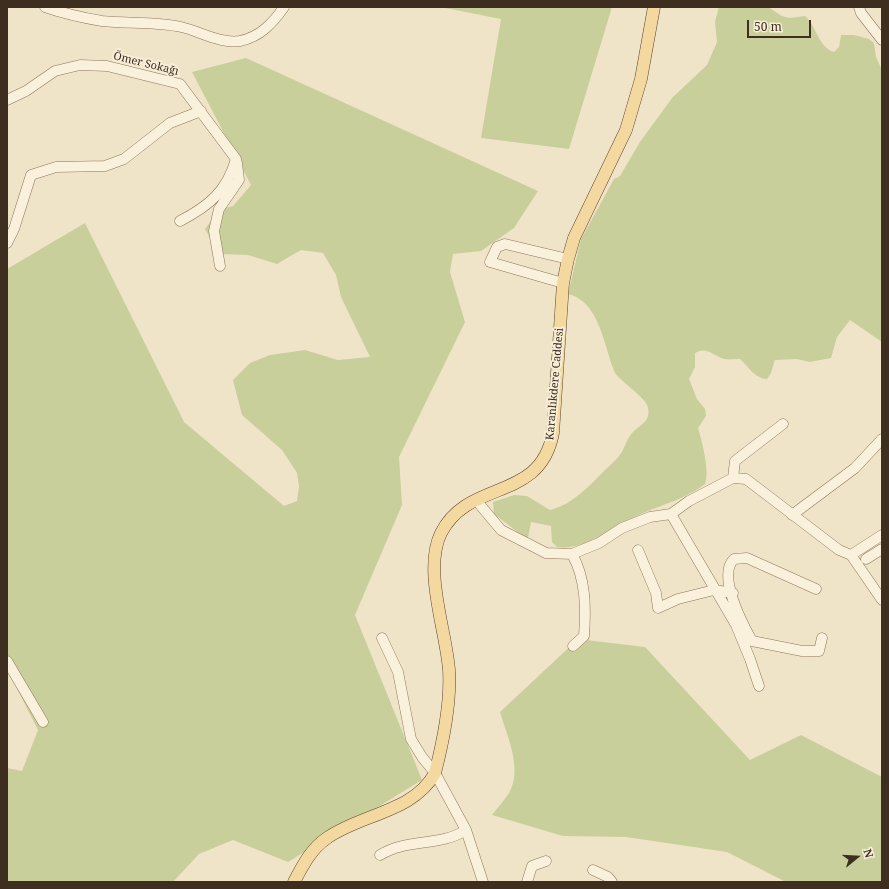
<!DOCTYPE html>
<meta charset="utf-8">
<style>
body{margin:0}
#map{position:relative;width:889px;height:889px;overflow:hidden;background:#f0e4c8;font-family:"Noto Serif",serif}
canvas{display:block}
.frame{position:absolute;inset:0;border:8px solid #3d2e20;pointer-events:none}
.north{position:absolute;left:837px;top:837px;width:40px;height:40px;-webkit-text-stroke:3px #f7eed8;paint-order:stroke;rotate:72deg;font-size:11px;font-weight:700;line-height:16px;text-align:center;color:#3d2e20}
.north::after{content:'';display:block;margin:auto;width:14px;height:18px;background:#3d2e20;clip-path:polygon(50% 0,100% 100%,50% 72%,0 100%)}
.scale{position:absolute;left:747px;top:20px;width:64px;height:18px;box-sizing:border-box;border:2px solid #3d2e20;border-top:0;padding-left:5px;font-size:12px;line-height:14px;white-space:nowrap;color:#3d2e20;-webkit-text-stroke:3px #f7eed8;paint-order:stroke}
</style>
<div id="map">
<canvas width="889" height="889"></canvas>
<div class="frame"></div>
<div class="north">N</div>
<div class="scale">50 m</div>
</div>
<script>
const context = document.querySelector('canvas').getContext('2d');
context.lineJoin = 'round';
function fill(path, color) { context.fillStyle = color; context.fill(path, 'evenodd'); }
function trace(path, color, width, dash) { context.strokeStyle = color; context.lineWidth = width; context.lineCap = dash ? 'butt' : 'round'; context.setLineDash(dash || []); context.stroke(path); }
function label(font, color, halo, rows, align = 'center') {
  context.font = font + ' "Noto Serif",serif'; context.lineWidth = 4; context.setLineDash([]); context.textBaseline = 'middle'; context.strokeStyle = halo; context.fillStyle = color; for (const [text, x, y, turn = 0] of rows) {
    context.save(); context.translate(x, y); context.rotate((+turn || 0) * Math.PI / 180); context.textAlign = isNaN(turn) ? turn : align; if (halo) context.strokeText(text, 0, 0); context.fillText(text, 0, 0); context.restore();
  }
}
fill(new Path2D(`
 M 440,7 L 612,7 L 569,149 L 481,138 L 501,19 Z
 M 719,7 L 768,7 L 782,16 L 789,18 L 805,16 C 817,26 817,46 834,52 L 839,47 L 841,35 L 854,35 L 869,39 L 874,43 L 876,57 L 882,70 L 882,342 L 850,320 L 837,337 L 831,358 L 810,362 L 797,359 L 775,360 L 771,373 L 767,379 C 754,378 749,367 740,359 C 735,359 729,360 724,359 C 712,355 707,346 695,353 L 695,367 L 689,379 L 697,399 L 705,409 L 706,416 L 698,428 C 702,441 710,472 705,484 C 686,499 663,504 641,514 C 618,524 583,552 557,547 L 552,542 L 551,526 L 531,522 L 528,538 L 519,533 L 494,514 L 493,502 L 514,495 L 527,496 L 550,510 C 573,504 588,487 604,471 C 609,466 615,461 619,456 C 625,449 626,439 633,432 C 640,425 651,421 648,408 C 647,398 622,383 615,373 C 604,348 600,301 568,294 L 581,239 L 614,179 L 620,176 L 640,142 L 672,98 L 707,65 L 717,42 L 715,22 Z
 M 246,58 L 538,191 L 514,228 L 481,251 L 453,254 L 450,272 L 465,322 L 399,457 L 402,505 L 355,615 L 422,780 L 288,862 L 233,840 L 199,854 L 173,882 L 7,882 L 7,768 L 22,771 L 38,730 L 7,669 L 7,269 L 85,223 L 184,422 L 284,506 L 297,501 L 299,486 L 297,473 L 282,450 L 242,415 L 233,380 L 250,363 L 270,355 L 305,350 L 338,360 L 370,357 L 341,297 L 336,275 L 323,253 L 301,250 L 277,264 L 248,255 L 219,254 L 205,229 L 220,209 L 233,206 L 251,185 L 192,72 Z
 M 578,639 L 645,647 L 750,760 L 801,735 L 882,777 L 882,882 L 786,882 L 727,852 L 626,837 L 563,836 L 492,815 C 497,808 504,801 509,793 C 523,769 507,736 500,712 Z`), '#c9cf9b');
const minor = new Path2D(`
 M 45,7 C 62,13 84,18 102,21 C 128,24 155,21 181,27 C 199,31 220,44 240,41 C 260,37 273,23 284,7
 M 859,7 L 861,13 L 882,40
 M 7,100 L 26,91 L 55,71 L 80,65 L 107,66 L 180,84 L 236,159 C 227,191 209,206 180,221
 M 7,243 L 14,229 L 31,175 L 56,167 L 105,166 L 124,159 L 170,123 L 201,111
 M 220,266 L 214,231 L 219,209 L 239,180 L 237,163
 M 563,283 L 490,262 L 497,247 L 505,244 L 568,259
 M 733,478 L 735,461 L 783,424
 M 476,500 L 501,530 L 546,553 L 572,554 L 599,543 L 622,528 L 650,517 L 671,514 L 736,625 L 750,659 L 759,686
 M 671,514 L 689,501 L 733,478 L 746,479 L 839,550 L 851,555
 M 792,515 L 855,468 L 882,439
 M 882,535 L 851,555 L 882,600
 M 638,550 L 656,593 L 658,608 L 678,599 L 714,590 L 733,593
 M 572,554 C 586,579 586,608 584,636 L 573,646
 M 866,559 L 882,549
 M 816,589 L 747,558 L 734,559 C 717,575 742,623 752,641 L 802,651 L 819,651 L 822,638
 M 382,638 L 398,672 L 411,739 L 422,757 L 435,773 L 466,830 L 483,882
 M 7,661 L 43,722
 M 380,855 C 407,838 440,847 466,830
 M 593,870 L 608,877 L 612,882
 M 527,882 L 532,866 L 546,861`);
const major = new Path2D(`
 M 294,882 C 303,865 311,849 327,838 C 361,814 414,812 435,773 C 443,742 451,702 449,670 C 446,630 423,570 441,533 C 469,478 540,503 553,433 L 563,283 L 568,259 L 574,238 L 626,130 L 641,79 L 654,7`);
trace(minor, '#8d765c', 11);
trace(major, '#5b4430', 13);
trace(minor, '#faf1dc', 10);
trace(major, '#f3d9a0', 12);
label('11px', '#3d2e20', '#f7eed8', [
 ["Ömer Sokağı",146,64,14],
 ["Karanlıkdere Caddesi",555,384,-85]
]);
</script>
